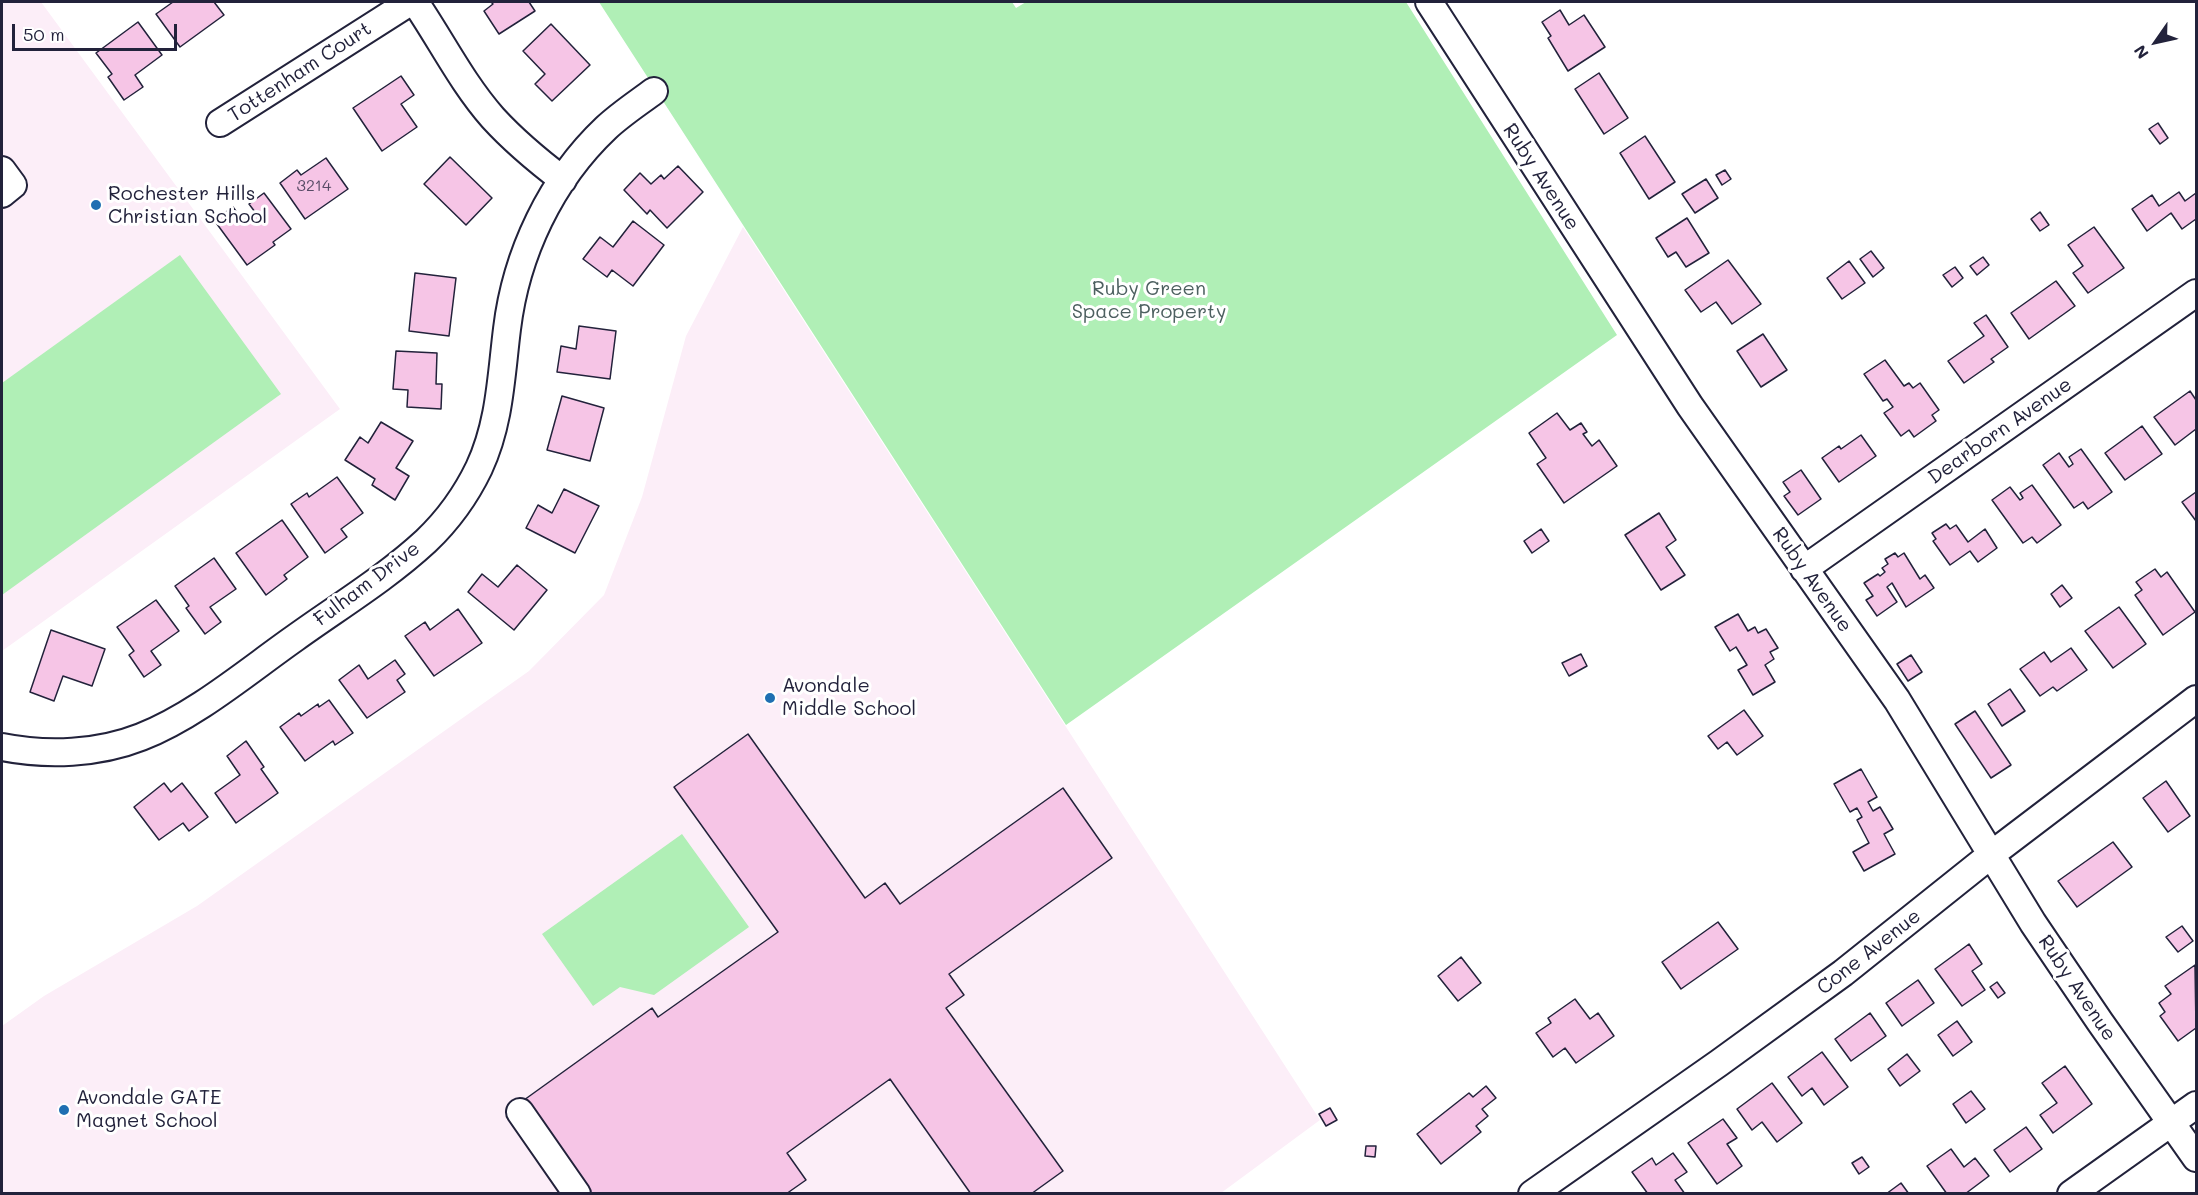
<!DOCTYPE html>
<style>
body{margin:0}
#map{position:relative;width:2198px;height:1195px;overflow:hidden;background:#fff;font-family:Mali,sans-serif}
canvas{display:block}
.frame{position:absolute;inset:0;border:3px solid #22223b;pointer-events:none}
.north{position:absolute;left:2126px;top:12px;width:60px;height:60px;-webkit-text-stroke:4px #fff;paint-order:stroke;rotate:236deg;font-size:16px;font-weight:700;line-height:24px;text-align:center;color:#22223b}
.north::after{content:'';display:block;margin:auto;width:21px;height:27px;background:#22223b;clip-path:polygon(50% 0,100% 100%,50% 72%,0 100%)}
.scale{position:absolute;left:12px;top:24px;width:165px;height:27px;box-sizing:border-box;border:3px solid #22223b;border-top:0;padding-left:8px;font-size:18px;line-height:21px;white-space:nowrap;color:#22223b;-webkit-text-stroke:4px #fff;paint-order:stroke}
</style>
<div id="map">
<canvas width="2198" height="1195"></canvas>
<div class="frame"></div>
<div class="north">N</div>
<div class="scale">50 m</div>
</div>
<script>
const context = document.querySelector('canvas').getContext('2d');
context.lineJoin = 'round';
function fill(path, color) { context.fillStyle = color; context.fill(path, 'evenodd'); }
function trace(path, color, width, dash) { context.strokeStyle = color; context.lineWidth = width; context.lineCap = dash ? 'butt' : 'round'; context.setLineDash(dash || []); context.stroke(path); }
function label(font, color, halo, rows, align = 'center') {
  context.font = font + ' Mali,sans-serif'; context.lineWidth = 6; context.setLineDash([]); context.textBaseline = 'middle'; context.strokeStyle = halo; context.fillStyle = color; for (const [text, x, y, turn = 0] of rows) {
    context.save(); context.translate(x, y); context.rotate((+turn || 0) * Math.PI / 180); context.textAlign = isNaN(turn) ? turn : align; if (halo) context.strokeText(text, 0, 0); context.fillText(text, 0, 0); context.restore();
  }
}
fill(new Path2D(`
 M 2,2 L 41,2 L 340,409 L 2,651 Z
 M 743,227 L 1320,1120 L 1221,1193 L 2,1193 L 2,1026 L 44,996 L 197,906 L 529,671 L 604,595 L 642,497 L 686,336 Z`), '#fceef8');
fill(new Path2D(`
 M 599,2 L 1012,2 L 1016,8 L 1026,2 L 1406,2 L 1617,335 L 1066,725 Z
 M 180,255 L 281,394 L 2,595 L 2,383 Z
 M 682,834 L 749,927 L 654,995 L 620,987 L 593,1006 L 542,934 Z`), '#b0efb6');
const building = new Path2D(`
 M 173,2 L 214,2 L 224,15 L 180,47 L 156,14 Z
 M 491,2 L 529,2 L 535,11 L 499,34 L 484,11 L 493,4 Z
 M 1560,10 L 1569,25 L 1584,15 L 1605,47 L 1568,71 L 1548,38 L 1551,36 L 1542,22 Z
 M 138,22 L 162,55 L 135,75 L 143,87 L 124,100 L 108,77 L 112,74 L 96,53 Z
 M 551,24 L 590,65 L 552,101 L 535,84 L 545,74 L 523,51 Z
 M 1599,73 L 1628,118 L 1604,134 L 1575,89 Z
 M 401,76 L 414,95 L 401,104 L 417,127 L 382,151 L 353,108 Z
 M 2158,123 L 2168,138 L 2160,144 L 2149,129 Z
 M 1645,136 L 1675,182 L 1649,199 L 1620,153 Z
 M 450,157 L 492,198 L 466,225 L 424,184 Z
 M 326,158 L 348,189 L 305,219 L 280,183 L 297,170 L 301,175 Z
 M 678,166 L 703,192 L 667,228 L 650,210 L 647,214 L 624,190 L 640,173 L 651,184 L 661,175 L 664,179 Z
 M 1725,170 L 1731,179 L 1722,185 L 1716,175 Z
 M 1706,179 L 1718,198 L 1695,213 L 1682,194 Z
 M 2179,192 L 2185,201 L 2196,193 L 2196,219 L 2182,229 L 2171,213 L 2147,231 L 2132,209 L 2152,195 L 2159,206 Z
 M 264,193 L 291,229 L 273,242 L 275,245 L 247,265 L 214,220 L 233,207 L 243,221 L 255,212 L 249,204 Z
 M 2040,212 L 2049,225 L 2040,231 L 2031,219 Z
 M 1687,218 L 1709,253 L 1686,267 L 1676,252 L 1668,257 L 1656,238 Z
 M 633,221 L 664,245 L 633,286 L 612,270 L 607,277 L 583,259 L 600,237 L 613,247 Z
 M 2094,227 L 2124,268 L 2088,293 L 2073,273 L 2083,266 L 2068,245 Z
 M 1871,251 L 1884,268 L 1873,277 L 1860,259 Z
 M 1983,257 L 1989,265 L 1977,275 L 1970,266 Z
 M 1728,260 L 1761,304 L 1732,324 L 1716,302 L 1701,312 L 1685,290 Z
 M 1849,261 L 1865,283 L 1842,299 L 1827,278 Z
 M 1955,267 L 1963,278 L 1952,287 L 1943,275 Z
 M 415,273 L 456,278 L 449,336 L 409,331 Z
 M 2056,281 L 2075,306 L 2029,339 L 2011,313 Z
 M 1986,315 L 2008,347 L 1991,359 L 1994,362 L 1964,383 L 1948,361 L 1984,336 L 1974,323 Z
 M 579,326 L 616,331 L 610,379 L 557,372 L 561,346 L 576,349 Z
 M 1763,334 L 1787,370 L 1761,387 L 1737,351 Z
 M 396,351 L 437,353 L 436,384 L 442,384 L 441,409 L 407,407 L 408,390 L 393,389 Z
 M 1885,360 L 1904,386 L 1909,383 L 1913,388 L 1920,383 L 1939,410 L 1932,415 L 1936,421 L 1914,437 L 1909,430 L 1901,436 L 1884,413 L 1893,407 L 1887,399 L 1883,401 L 1864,374 Z
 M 2190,391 L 2196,400 L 2196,429 L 2175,445 L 2154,417 Z
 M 562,396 L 604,408 L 590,461 L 547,450 Z
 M 1557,413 L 1570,430 L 1581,423 L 1587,432 L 1583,434 L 1592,446 L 1599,440 L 1617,466 L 1564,503 L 1537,464 L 1546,458 L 1529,433 Z
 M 381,422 L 413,441 L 396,468 L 409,476 L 395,500 L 372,485 L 375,479 L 345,460 L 360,437 L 368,443 Z
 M 2142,426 L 2162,454 L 2125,480 L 2105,453 Z
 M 1861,435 L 1876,456 L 1839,482 L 1822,458 L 1839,446 L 1841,449 Z
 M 2081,449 L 2112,492 L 2088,509 L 2083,502 L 2074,508 L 2043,465 L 2059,453 L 2069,467 L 2073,464 L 2069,457 Z
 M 1801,470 L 1821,499 L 1798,515 L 1784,496 L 1790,492 L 1783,482 Z
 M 337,477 L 363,513 L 341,529 L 347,537 L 325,553 L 291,504 L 307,493 L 309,497 Z
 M 2032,485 L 2061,525 L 2037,543 L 2032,537 L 2023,543 L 1992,500 L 2010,487 L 2020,500 L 2023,498 L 2020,493 Z
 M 564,489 L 599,506 L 575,553 L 526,528 L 538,505 L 552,513 Z
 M 2196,492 L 2196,521 L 2182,502 Z
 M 1659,513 L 1676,540 L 1666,547 L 1685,575 L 1661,590 L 1625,535 Z
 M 282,520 L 308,557 L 284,575 L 287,579 L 266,595 L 236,553 Z
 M 1946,524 L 1950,529 L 1956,525 L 1968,542 L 1985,529 L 1997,548 L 1978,562 L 1970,551 L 1950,565 L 1933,541 L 1936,539 L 1932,533 Z
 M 1541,529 L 1549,541 L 1532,553 L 1524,541 Z
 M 1895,553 L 1898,557 L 1904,553 L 1920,579 L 1925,575 L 1934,588 L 1906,607 L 1892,583 L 1887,587 L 1897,602 L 1877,616 L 1866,600 L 1873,596 L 1864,583 L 1878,574 L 1880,576 L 1885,572 L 1882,568 L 1888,564 L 1885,559 Z
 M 214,558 L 236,589 L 210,607 L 221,622 L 205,634 L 186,608 L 189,606 L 175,586 Z
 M 517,565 L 547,590 L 514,630 L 468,592 L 482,574 L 498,587 Z
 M 2155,569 L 2161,577 L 2167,572 L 2195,612 L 2163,635 L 2135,595 L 2142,590 L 2136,582 Z
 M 2062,585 L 2072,598 L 2060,607 L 2051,594 Z
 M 156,600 L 179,631 L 151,651 L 161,665 L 144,677 L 129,655 L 134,651 L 117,627 Z
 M 2119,607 L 2146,644 L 2113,668 L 2085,631 Z
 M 458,609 L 482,643 L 434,676 L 405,636 L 425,622 L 430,630 Z
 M 1738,614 L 1748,631 L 1755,627 L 1758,633 L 1766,629 L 1778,648 L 1770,652 L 1774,659 L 1765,665 L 1775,682 L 1753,695 L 1738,670 L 1747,665 L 1736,647 L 1730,651 L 1715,627 Z
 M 51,630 L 105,649 L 92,686 L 63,676 L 54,701 L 30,692 Z
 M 2071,648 L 2087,670 L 2057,691 L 2053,687 L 2040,696 L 2020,669 L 2044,652 L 2051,662 Z
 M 1581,654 L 1587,666 L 1569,676 L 1562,663 Z
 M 1911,655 L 1922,672 L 1908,681 L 1897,664 Z
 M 395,660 L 405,674 L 397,680 L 405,692 L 367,718 L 339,680 L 359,665 L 368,679 Z
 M 2010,689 L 2025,711 L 2002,726 L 1988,704 Z
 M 329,700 L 353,733 L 335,745 L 333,741 L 305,761 L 280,727 L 299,713 L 301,716 L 318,704 L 319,707 Z
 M 1744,710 L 1763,736 L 1737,755 L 1727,742 L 1718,749 L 1708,736 Z
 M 1975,711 L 2011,765 L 1991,778 L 1955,724 Z
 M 748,734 L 865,898 L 885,883 L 900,904 L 1063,788 L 1112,858 L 949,974 L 964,995 L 946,1008 L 1063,1171 L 1031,1194 L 971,1194 L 890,1079 L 787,1153 L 806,1180 L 786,1194 L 591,1194 L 524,1100 L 652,1008 L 658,1017 L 778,932 L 674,787 Z
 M 246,741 L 264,767 L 261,769 L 278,793 L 236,823 L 215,793 L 240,775 L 227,756 Z
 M 1861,769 L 1877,797 L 1868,802 L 1873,811 L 1880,807 L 1893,829 L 1884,834 L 1895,854 L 1864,871 L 1853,852 L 1869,843 L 1857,820 L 1862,817 L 1857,808 L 1850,812 L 1834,784 Z
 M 2166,781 L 2190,816 L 2168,832 L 2143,798 Z
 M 164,783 L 171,792 L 182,783 L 208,817 L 189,831 L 183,823 L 159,840 L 134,807 Z
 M 2113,842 L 2132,867 L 2077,907 L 2058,881 Z
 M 1718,922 L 1738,949 L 1681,989 L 1662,962 Z
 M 2182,926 L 2193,941 L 2178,952 L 2166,937 Z
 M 1969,944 L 1982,964 L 1972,971 L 1985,990 L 1962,1006 L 1935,969 Z
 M 1461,957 L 1481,983 L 1458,1001 L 1438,976 Z
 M 2195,965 L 2196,1028 L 2178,1041 L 2160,1016 L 2165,1012 L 2159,1003 L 2171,994 L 2165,986 Z
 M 1918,980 L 1934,1003 L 1902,1026 L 1886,1003 Z
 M 1997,982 L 2005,993 L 1998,998 L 1990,987 Z
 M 1575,999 L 1590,1019 L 1598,1013 L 1614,1036 L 1576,1063 L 1565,1048 L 1553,1057 L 1536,1033 L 1551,1023 L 1548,1018 Z
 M 1870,1013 L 1886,1036 L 1851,1061 L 1835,1039 Z
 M 1957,1021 L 1972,1042 L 1953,1056 L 1938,1035 Z
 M 1822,1052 L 1848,1087 L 1824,1105 L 1812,1088 L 1802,1096 L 1788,1077 Z
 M 1907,1054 L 1920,1071 L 1900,1086 L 1888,1069 Z
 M 2065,1066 L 2092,1104 L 2053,1133 L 2040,1115 L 2057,1103 L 2042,1083 Z
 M 1772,1083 L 1802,1123 L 1777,1142 L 1762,1122 L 1752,1130 L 1737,1109 Z
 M 1486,1086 L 1496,1098 L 1482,1109 L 1488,1116 L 1476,1126 L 1481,1132 L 1441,1164 L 1417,1134 L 1469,1093 L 1473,1097 Z
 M 1971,1091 L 1985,1109 L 1966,1123 L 1953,1104 Z
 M 1330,1108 L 1337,1120 L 1326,1126 L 1319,1114 Z
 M 1723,1119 L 1737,1138 L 1727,1144 L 1742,1166 L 1717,1184 L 1688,1143 Z
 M 2026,1127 L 2042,1149 L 2010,1172 L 1994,1150 Z
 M 1366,1146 L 1376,1146 L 1375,1157 L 1365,1156 Z
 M 1951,1149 L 1964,1167 L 1975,1158 L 1989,1176 L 1965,1194 L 1947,1194 L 1927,1166 Z
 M 1673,1153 L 1687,1172 L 1675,1180 L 1685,1194 L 1648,1194 L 1632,1172 L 1652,1158 L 1656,1165 Z
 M 1862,1157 L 1869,1167 L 1859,1174 L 1852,1163 Z
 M 1901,1183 L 1909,1194 L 1886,1194 Z`);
fill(building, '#f6c5e6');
trace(building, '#22223b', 1.5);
const minor = new Path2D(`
 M 415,2 C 441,40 462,83 493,118 C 514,141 538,161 563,180
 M 1429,2 L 1690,406 L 1897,700 L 2033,923 L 2100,1022 L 2196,1158
 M 220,123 L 410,2
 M 2,170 L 13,185 L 2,194
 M 1804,569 L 2196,293
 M 2,747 C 47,756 98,754 141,737 C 195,716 248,671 295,638 C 338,607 386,578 426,541 C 447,521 466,495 479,468 C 500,423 501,377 507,329 C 516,254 551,180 606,128 C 621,114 638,103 654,91
 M 520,1112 L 577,1194
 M 1532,1194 L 1719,1063 L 1843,973 L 1992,854 L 2196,699
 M 2071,1194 L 2196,1105`);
trace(minor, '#22223b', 30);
trace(minor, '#fff', 26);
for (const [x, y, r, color] of [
 [96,205,6,"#1f6fb2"],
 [770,698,6,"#1f6fb2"],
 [64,1110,6,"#1f6fb2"]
]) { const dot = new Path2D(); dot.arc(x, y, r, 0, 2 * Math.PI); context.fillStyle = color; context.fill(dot); trace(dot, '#fff', 2); }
label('16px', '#574b66', null, [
 ["3214",314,186]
]);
label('20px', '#22223b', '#fff', [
 ["Tottenham Court",300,72,-33],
 ["Ruby Avenue",1541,177,57],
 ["Dearborn Avenue",2000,431,-35],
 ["Ruby Avenue",1812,580,55],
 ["Fulham Drive",367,584,-37],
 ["Cone Avenue",1869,952,-38],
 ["Ruby Avenue",2077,988,56]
]);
label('20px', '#22223b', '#fff', [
 ["Rochester Hills",108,194],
 ["Christian School",108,217],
 ["Avondale",782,686],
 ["Middle School",782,709],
 ["Avondale GATE",76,1098],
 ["Magnet School",76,1121]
], 'left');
label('20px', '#4d6060', '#fff', [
 ["Ruby Green",1149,289],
 ["Space Property",1149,312]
]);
</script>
